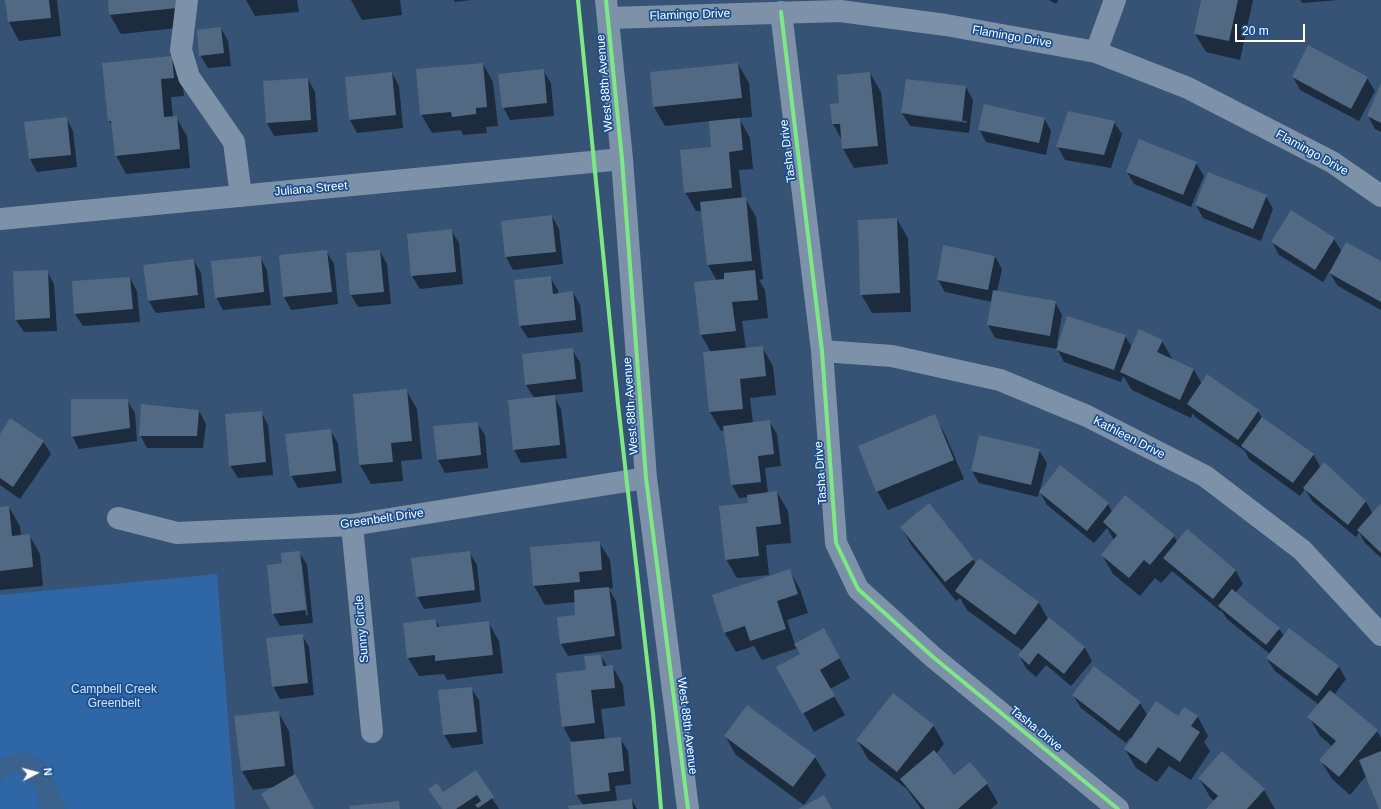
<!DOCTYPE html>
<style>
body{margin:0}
#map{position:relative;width:1381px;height:809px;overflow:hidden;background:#365274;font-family:Helvetica,sans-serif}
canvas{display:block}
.north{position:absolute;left:16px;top:753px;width:40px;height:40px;-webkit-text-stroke:3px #1b4f8f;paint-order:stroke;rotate:84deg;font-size:11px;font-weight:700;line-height:16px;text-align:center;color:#fff}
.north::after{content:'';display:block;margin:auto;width:14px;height:18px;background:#fff;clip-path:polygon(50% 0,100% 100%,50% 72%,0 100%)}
.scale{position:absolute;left:1235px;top:24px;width:70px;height:18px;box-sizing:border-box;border:2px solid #fff;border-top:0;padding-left:5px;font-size:12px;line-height:14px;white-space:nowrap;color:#fff;-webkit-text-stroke:3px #1b4f8f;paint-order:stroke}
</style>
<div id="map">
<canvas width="1381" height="809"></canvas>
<div class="north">N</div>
<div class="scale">20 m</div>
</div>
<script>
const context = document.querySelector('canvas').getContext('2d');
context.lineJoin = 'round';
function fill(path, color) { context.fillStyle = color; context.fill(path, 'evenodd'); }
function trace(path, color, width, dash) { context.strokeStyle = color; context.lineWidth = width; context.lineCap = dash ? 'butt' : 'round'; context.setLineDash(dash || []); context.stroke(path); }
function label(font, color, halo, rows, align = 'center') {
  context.font = font + ' Helvetica,sans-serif'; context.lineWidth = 3.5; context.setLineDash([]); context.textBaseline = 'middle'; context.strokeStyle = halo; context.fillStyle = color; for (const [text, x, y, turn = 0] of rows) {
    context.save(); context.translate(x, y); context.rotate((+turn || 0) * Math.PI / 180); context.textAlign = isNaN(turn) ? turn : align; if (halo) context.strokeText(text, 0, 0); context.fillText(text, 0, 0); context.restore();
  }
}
fill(new Path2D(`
 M 217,574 L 235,809 L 0,809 L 0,595 Z`), '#2f66a5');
fill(new Path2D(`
 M 25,752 L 45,763 L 66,809 L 39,809 L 36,789 L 19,773 L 7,776 L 0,784 L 0,760 L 10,755 Z`), '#3b618d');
fill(new Path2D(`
 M 6,0 L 57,0 L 61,36 L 19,41 L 9,22 Z
 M 109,0 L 185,3 L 187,27 L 121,34 L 110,15 Z
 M 246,0 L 297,0 L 299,12 L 255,16 Z
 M 351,0 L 400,0 L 402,15 L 362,20 Z
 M 454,0 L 471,0 L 455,2 Z
 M 1049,0 L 1058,0 L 1056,4 Z
 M 1203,0 L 1253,0 L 1240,60 L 1206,52 L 1195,34 Z
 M 1300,0 L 1339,0 L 1302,3 Z
 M 221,28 L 228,41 L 231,66 L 208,68 L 200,55 Z
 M 171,57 L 182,76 L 184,96 L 171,97 L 173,118 L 176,117 L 187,136 L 190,168 L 126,174 L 116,155 L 113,127 L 109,121 Z
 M 483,64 L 493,82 L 498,126 L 486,127 L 487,133 L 463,135 L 461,130 L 432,133 L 421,114 Z
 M 738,64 L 749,83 L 752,117 L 739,118 L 750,138 L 753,169 L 739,170 L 742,199 L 745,198 L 756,217 L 763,279 L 759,280 L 765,290 L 768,318 L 742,321 L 746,349 L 762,347 L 773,366 L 776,395 L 750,398 L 753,423 L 769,421 L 777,434 L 781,466 L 765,468 L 768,493 L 777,492 L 788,511 L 791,543 L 766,545 L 769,575 L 737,578 L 726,559 L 749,503 L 748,497 L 739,498 L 732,485 L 725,430 L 721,431 L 710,412 L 711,352 L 701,335 L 717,281 L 708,265 L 702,211 L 696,211 L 685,192 L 713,148 L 710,121 L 665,126 L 654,107 L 651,73 Z
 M 543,70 L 551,83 L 554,116 L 510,120 L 503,107 Z
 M 392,73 L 399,86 L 403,128 L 357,133 L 350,120 L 346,78 Z
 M 870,73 L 881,92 L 888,164 L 854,168 L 843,149 L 842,140 L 833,124 L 831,105 L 841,104 Z
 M 1293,77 L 1367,78 L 1375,91 L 1359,121 L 1300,90 Z
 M 308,79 L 315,92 L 318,132 L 274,136 L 267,123 Z
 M 907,80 L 966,87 L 973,100 L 969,133 L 910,126 L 902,113 ZM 910,113 L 967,121 L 967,123 L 910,115 Z
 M 1381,86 L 1381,132 L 1375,129 L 1368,116 Z
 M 66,118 L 73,131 L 77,167 L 37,172 L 30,159 L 25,123 Z
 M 1044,118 L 1051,131 L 1046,155 L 986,142 L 979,129 Z
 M 1114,122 L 1122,134 L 1111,168 L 1065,160 L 1058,147 Z
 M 1196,163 L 1204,176 L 1191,207 L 1134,184 L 1127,172 Z
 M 1266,196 L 1273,209 L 1261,241 L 1203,218 L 1196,205 Z
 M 552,216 L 559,229 L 563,264 L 513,270 L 506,257 Z
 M 897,219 L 908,238 L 911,312 L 872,313 L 861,294 Z
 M 451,230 L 459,243 L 463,284 L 420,289 L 412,276 L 408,235 Z
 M 1334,239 L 1342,252 L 1381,262 L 1381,310 L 1338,286 L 1329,272 L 1323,282 L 1279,255 L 1272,242 Z
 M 326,251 L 334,264 L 338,304 L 291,310 L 284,297 Z
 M 380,251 L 387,264 L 391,304 L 358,307 L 351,295 Z
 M 995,256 L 1002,269 L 997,292 L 1055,302 L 1062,315 L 1057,344 L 1125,336 L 1132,347 L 1162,341 L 1173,360 L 1194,370 L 1202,384 L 1258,411 L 1262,418 L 1313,454 L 1321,468 L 1324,463 L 1366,502 L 1373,514 L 1381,507 L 1381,558 L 1365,543 L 1359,532 L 1356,537 L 1312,501 L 1305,489 L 1300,496 L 1249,459 L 1245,451 L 1195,417 L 1193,413 L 1191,418 L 1132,390 L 1123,376 L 1121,382 L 1064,362 L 1057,349 L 995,338 L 988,325 L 992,302 L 945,292 L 938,280 Z
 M 260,257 L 267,270 L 271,305 L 223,310 L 216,297 Z
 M 194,260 L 201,273 L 205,308 L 156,313 L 148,300 Z
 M 47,271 L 54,284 L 57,331 L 24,332 L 16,320 Z
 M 550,277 L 558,290 L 558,294 L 573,292 L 580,305 L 583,332 L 528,338 L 520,326 Z
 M 130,278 L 137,291 L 140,322 L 83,326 L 75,314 Z
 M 572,350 L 580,362 L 583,392 L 553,395 L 561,409 L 567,458 L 521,463 L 514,450 L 534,398 L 526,385 Z
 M 406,390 L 417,409 L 422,459 L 401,461 L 403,481 L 371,484 L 360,465 L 354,395 Z
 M 127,400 L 135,413 L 137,441 L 79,449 L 72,436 Z
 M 199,411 L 206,424 L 203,448 L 147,448 L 140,435 Z
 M 261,412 L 268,425 L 273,475 L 238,478 L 230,465 Z
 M 934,416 L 945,434 L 964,479 L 888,510 L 877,491 Z
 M 477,423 L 485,435 L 488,468 L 445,473 L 438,460 Z
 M 330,430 L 338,443 L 342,483 L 298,488 L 291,475 Z
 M 0,435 L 43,441 L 51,454 L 20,499 L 0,485 Z
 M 1039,450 L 1047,463 L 1038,497 L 979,483 L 972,471 Z
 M 1040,492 L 1108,504 L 1112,512 L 1174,536 L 1177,542 L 1187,531 L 1236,571 L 1243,584 L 1235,593 L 1279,629 L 1284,636 L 1289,629 L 1339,667 L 1346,679 L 1334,695 L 1377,731 L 1381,738 L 1381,809 L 1366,776 L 1350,795 L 1332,779 L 1321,761 L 1332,746 L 1320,736 L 1309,717 L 1319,705 L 1275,671 L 1267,659 L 1270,654 L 1227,619 L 1221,610 L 1220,611 L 1172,571 L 1161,583 L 1155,578 L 1140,596 L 1113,574 L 1102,555 L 1114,540 L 1107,528 L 1094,543 L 1047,505 Z
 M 9,507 L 20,526 L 21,536 L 29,535 L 40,554 L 43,586 L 0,590 L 0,508 Z
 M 901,527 L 973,559 L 976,564 L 979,559 L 1039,603 L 1048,619 L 1085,648 L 1092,661 L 1071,686 L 1046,665 L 1036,677 L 1026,668 L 1019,655 L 1023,651 L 967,610 L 960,598 L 956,601 L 912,546 Z
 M 599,542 L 610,560 L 613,588 L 609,589 L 616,601 L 622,649 L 568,656 L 561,644 L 576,616 L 576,602 L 545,605 L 534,586 Z
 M 299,552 L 307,565 L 313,623 L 280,626 L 273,614 L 283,564 ZM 300,564 L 302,564 L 308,615 L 306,615 Z
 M 469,552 L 477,565 L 481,602 L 424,609 L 417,596 Z
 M 789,570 L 800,589 L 808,613 L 787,620 L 795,645 L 834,648 L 850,678 L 830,689 L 845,715 L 814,732 L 778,667 L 801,654 L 798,648 L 762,660 L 754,646 L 736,652 L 725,633 L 713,596 Z
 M 436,620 L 440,628 L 488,622 L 499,641 L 503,673 L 447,680 L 444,674 L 419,676 L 408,658 Z
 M 302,635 L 309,647 L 314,695 L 280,699 L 273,686 Z
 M 601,656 L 607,666 L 612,666 L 623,685 L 625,706 L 601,709 L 605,740 L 620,738 L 628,751 L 631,784 L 615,786 L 617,801 L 632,800 L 637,809 L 570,809 L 583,805 L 576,794 L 572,743 L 563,726 L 587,671 Z
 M 1095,667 L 1140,703 L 1147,715 L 1178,717 L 1184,708 L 1198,717 L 1208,736 L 1204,742 L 1210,751 L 1191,780 L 1169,766 L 1157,782 L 1136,768 L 1125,749 L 1132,739 L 1130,738 L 1126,743 L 1081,708 L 1073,695 Z
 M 471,688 L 479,700 L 483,744 L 452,748 L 444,735 L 440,691 Z
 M 278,712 L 289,731 L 294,776 L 313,809 L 271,809 L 274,787 L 253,790 L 242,771 Z
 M 933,725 L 944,744 L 936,754 L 954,776 L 970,763 L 987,784 L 998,803 L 991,809 L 921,809 L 907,789 L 868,759 L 857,740 Z
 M 725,736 L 815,757 L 826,775 L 804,805 L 736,755 Z
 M 475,772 L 499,809 L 442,809 L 430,790 L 443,794 Z
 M 1199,778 L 1264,790 L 1275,809 L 1207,809 L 1214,801 L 1210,797 Z`), '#0007');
fill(new Path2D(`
 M 5,0 L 49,0 L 51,18 L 8,22 Z
 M 108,0 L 176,0 L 177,8 L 109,15 Z
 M 1201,0 L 1238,0 L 1229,41 L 1194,34 Z
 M 221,27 L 224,53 L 199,56 L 197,30 Z
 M 1308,45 L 1368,77 L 1351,109 L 1292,77 Z
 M 172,56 L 174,78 L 161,79 L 164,117 L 177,116 L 180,149 L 115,156 L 111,121 L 108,121 L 102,63 Z
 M 483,63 L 487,107 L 476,108 L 476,114 L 452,117 L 451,112 L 420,115 L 416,69 Z
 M 738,63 L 742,98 L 653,107 L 650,72 Z
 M 544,69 L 547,103 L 502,108 L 498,74 Z
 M 392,72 L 396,115 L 349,120 L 345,77 Z
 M 870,72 L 878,146 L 842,149 L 840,124 L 832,124 L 830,104 L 839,103 L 837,75 Z
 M 308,78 L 311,120 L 266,123 L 263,81 Z
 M 906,79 L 966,86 L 962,121 L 901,113 Z
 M 1381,83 L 1381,123 L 1367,116 Z
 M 984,104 L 1045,118 L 1039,143 L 978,130 Z
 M 1068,111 L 1115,121 L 1104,155 L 1056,147 Z
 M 67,117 L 71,155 L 29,159 L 24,122 Z
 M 740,118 L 743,150 L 729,152 L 732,188 L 684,193 L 680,150 L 711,147 L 709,121 Z
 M 1139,139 L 1197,162 L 1183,195 L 1126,172 Z
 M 1208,172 L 1267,195 L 1253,229 L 1195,205 Z
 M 746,197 L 752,261 L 707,265 L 700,202 Z
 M 1291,210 L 1335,238 L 1315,270 L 1271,242 Z
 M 552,215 L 556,252 L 505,257 L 501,221 Z
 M 897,218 L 900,293 L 860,295 L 858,220 Z
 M 452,229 L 456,272 L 411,276 L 407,234 Z
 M 1346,242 L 1381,261 L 1381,302 L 1329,273 Z
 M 943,245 L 995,256 L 988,290 L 937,280 Z
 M 327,250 L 332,292 L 283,297 L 279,255 Z
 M 380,250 L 384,292 L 350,295 L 346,253 Z
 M 261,256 L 264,292 L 215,298 L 211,261 Z
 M 194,259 L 198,295 L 148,301 L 143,265 Z
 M 48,270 L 50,318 L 15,320 L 13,271 Z
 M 755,270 L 758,300 L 732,302 L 736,331 L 700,335 L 694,282 L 724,279 L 724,273 Z
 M 551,276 L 553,294 L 573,291 L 576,320 L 519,326 L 514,280 Z
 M 130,277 L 133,309 L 74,314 L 72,281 Z
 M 993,290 L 1056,301 L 1050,336 L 987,325 Z
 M 1067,316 L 1126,335 L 1114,370 L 1056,350 Z
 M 1139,329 L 1163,340 L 1157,352 L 1194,369 L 1180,400 L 1120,372 Z
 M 763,346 L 766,376 L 740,379 L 743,409 L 709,412 L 703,352 Z
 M 573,348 L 576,379 L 525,385 L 522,354 Z
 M 1207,374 L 1259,410 L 1238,440 L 1187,404 Z
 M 407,389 L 412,441 L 391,443 L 393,462 L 359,465 L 353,394 Z
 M 555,395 L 560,445 L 513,450 L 508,400 Z
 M 71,399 L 128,399 L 130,428 L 71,437 Z
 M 141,404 L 199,410 L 197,436 L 139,436 Z
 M 262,411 L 266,462 L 229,466 L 225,414 Z
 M 935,414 L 954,460 L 876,492 L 858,446 Z
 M 1262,417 L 1314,454 L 1293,483 L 1241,446 Z
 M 10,418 L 44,441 L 13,487 L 0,478 L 0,434 Z
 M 770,420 L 774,454 L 758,456 L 761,482 L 731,485 L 723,426 Z
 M 478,422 L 481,455 L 437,460 L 433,426 Z
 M 331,429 L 336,471 L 290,476 L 285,434 Z
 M 979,435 L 1040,449 L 1031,485 L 971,471 Z
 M 1324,462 L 1366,501 L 1348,525 L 1303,488 Z
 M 1060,465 L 1109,503 L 1087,531 L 1039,492 Z
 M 777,491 L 781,524 L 756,527 L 759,556 L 725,560 L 719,506 L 748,503 L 747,495 Z
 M 1125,495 L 1175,535 L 1150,565 L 1144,560 L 1129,578 L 1101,555 L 1117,535 L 1103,522 Z
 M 929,503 L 974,559 L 945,582 L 900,527 Z
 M 1380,504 L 1381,506 L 1381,553 L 1357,530 Z
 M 9,506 L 12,536 L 30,534 L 33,567 L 0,571 L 0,507 Z
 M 1187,529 L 1236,570 L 1213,599 L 1163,558 Z
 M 600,541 L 602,570 L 579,572 L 580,582 L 533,586 L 530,547 Z
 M 300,551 L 306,610 L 272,614 L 267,565 L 282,563 L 281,553 Z
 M 470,551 L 475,590 L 416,597 L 411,558 Z
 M 979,558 L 1039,602 L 1015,635 L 955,591 Z
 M 790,569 L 798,594 L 777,601 L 786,629 L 750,641 L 745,626 L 724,633 L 712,595 Z
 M 609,587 L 615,636 L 560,644 L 557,617 L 575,615 L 574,590 Z
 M 1232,589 L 1280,628 L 1266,645 L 1218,606 Z
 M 1049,617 L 1085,647 L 1064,674 L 1038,653 L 1029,665 L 1018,655 Z
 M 436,619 L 437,627 L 489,621 L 493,655 L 435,661 L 435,655 L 407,658 L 403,623 Z
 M 824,628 L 840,658 L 820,670 L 835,696 L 802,714 L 776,667 L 800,654 L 794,644 Z
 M 1289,628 L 1339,666 L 1317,696 L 1266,658 Z
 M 303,634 L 308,683 L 272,687 L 266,638 Z
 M 601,655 L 603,666 L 613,665 L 615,688 L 591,690 L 595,723 L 562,727 L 556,673 L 586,670 L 584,656 Z
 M 1094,666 L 1141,702 L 1119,731 L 1072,695 Z
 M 472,687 L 477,732 L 443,735 L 438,690 Z
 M 1330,690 L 1378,730 L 1339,777 L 1319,760 L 1336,741 L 1307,717 Z
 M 893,693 L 934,725 L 897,772 L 856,740 Z
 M 1156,701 L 1178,716 L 1184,707 L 1198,716 L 1191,726 L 1200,732 L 1180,762 L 1158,747 L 1146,764 L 1124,749 Z
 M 747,705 L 816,756 L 793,787 L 724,736 Z
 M 279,711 L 285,766 L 241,771 L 234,716 Z
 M 621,737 L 624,771 L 608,773 L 610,791 L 575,795 L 570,742 Z
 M 934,750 L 954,775 L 970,762 L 988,783 L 958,809 L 925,809 L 900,779 Z
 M 1222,751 L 1265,789 L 1247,809 L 1206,809 L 1218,796 L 1198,778 Z
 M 1381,751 L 1381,809 L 1379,809 L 1359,760 Z
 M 476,770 L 494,797 L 478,808 L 475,805 L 481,801 L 477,795 L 456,809 L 442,809 L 428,789 L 437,783 L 443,792 Z
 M 295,774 L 314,809 L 270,809 L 261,794 Z
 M 824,795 L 832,809 L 798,809 Z
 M 632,799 L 633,809 L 569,809 L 568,806 Z
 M 399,801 L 400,809 L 350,809 L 349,806 Z`), '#526984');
trace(new Path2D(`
 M 187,0 L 181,50 L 189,77 L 234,142 L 241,196
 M 606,0 L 622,159 L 646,478 L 688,809
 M 781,12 L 822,351 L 836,543 L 858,589 L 933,657 L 1118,809
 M 609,18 L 840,11 L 946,25 L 1096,52 L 1188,88 L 1332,162 L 1381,196
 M 1096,52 L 1115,0
 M 0,219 L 622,159
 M 822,351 L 892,356 L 1000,380 L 1087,416 L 1205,476 L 1302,550 L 1381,635
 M 118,518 L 177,533 L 352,525 L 646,478
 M 352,525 L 372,732`), '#7d92a8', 22);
trace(new Path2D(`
 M 578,0 L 618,404 L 653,713 L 661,809
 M 606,0 L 622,159 L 646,478 L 688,809
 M 781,12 L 822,351 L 836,543 L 858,589 L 933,657 L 1118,809`), '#7ce984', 4);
label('12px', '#fff', '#1b4f8f', [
 ["Flamingo Drive",690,15,-2],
 ["Flamingo Drive",1012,37,10],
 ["West 88th Avenue",605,83,-95],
 ["Tasha Drive",788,151,-97],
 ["Flamingo Drive",1312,153,29],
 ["Juliana Street",311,189,-5],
 ["West 88th Avenue",631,406,-94],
 ["Kathleen Drive",1129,438,27],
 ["Tasha Drive",821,473,-94],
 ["Greenbelt Drive",382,519,-8],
 ["Sunny Circle",362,629,-95],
 ["West 88th Avenue",687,726,83],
 ["Tasha Drive",1036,729,39]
]);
label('12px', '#cfe3fa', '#1b4f8f', [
 ["Campbell Creek",114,690],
 ["Greenbelt",114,704]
]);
</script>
